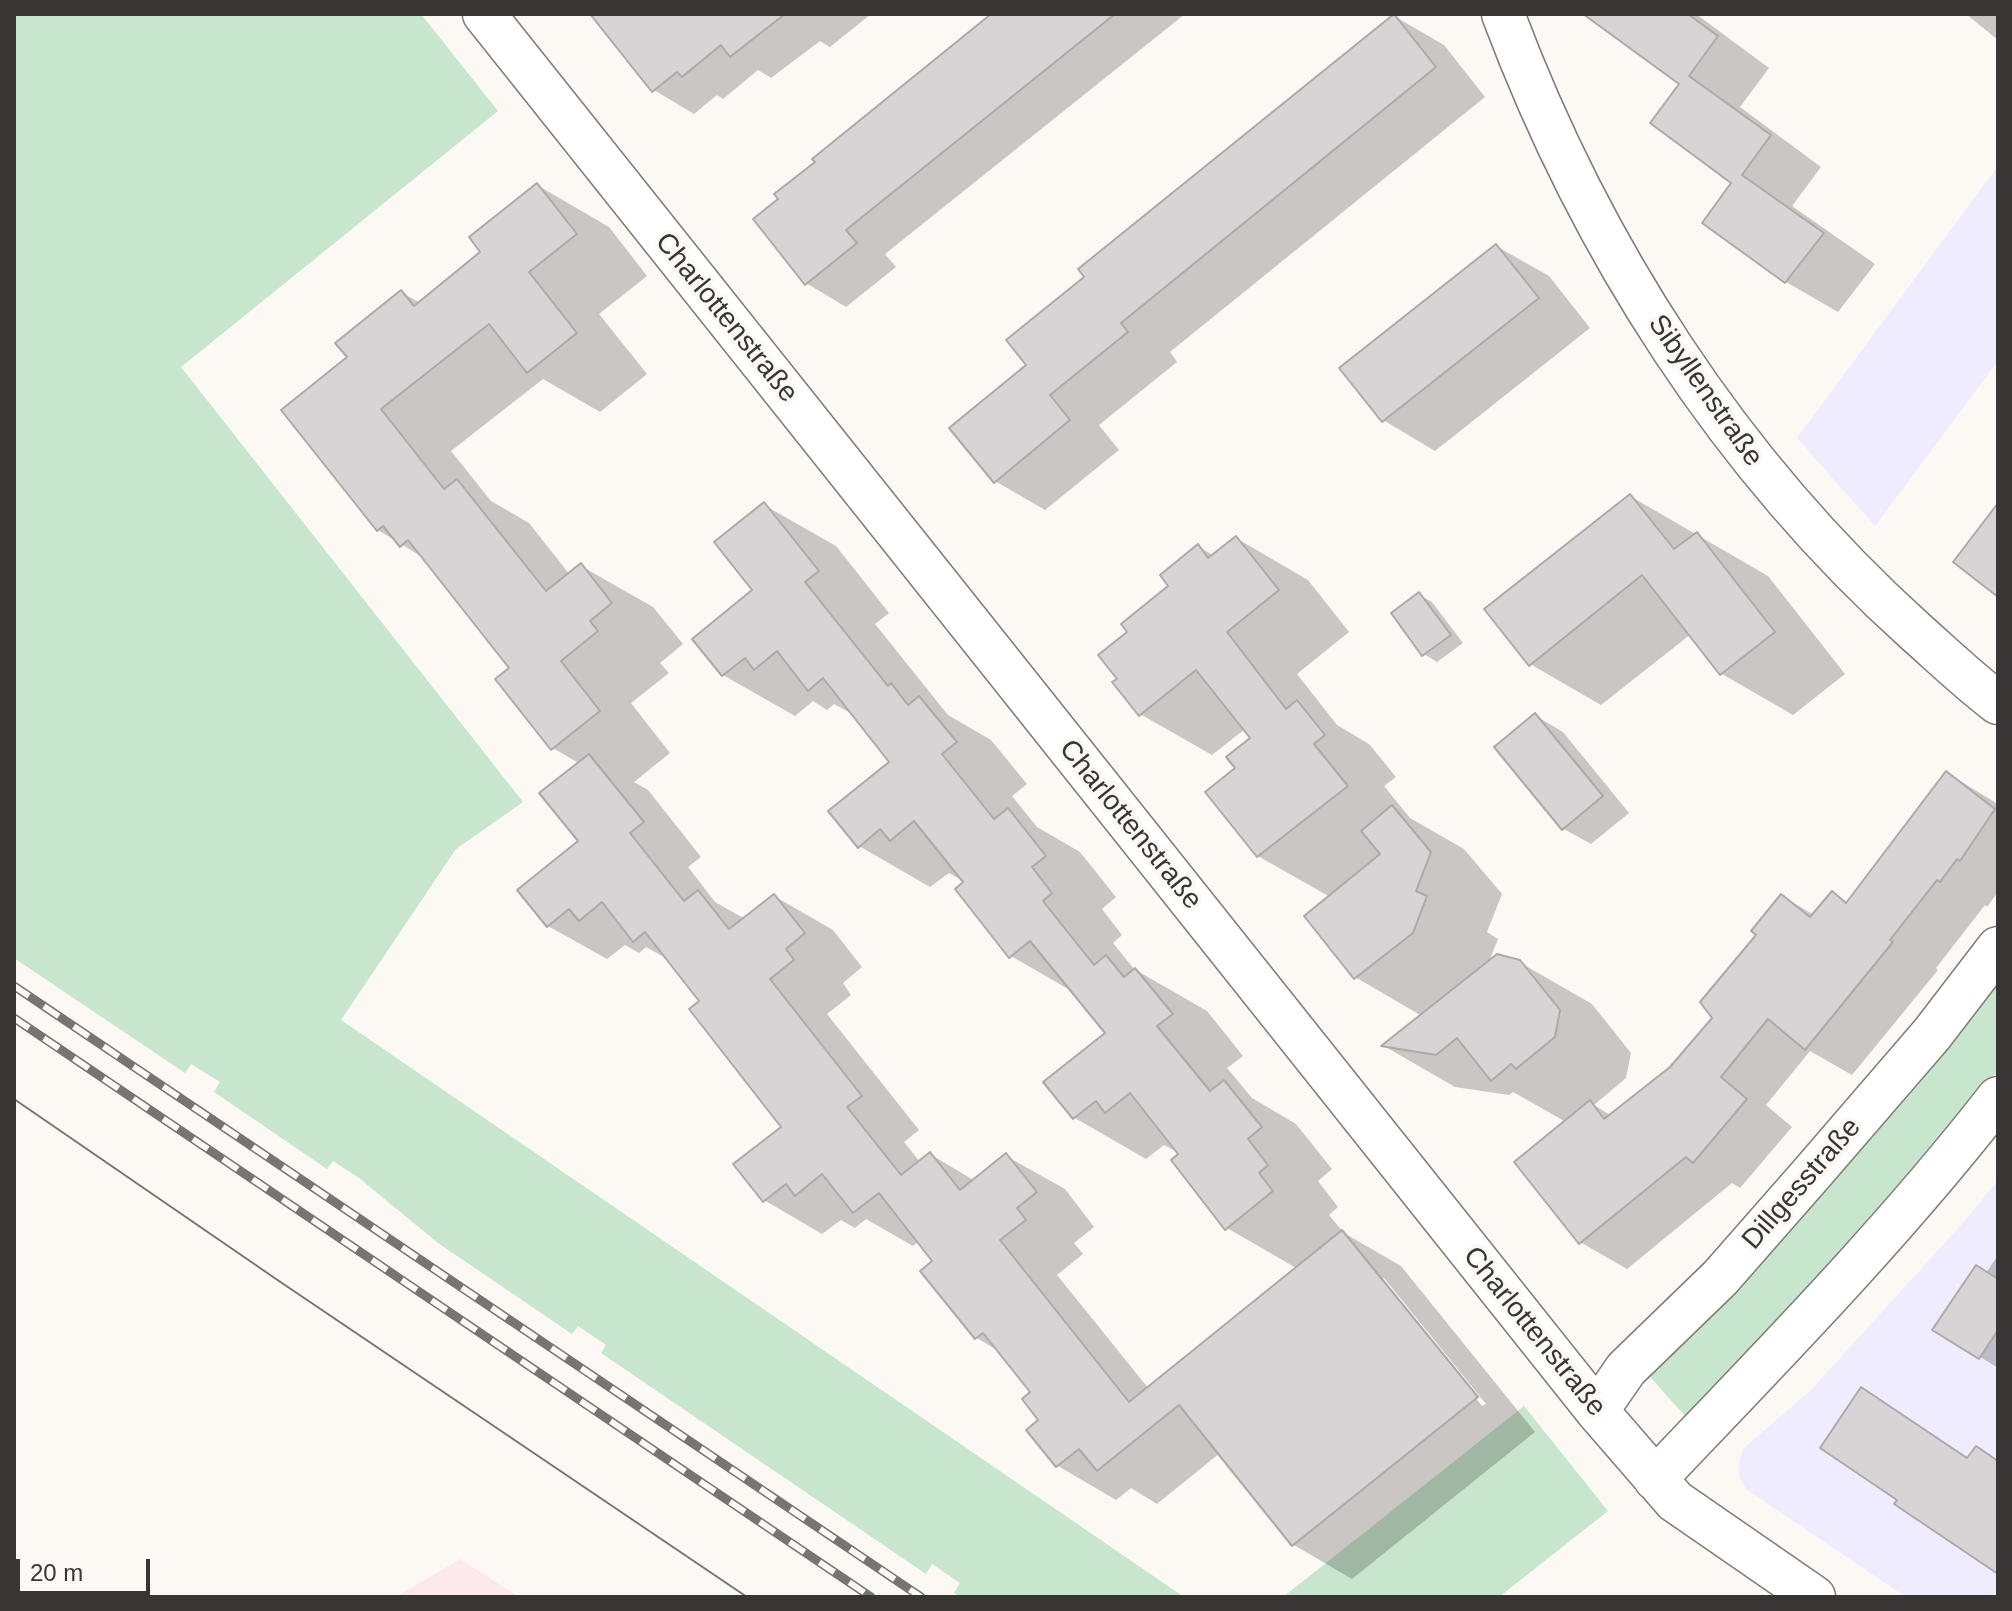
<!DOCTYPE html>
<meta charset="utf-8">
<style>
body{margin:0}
#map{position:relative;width:2012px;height:1611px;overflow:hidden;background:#fcf8f4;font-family:Helvetica,sans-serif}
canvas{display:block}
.frame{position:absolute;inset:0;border:16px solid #383635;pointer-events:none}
.scale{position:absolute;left:16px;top:1559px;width:134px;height:36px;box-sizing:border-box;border:4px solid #383635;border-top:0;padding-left:10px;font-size:24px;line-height:28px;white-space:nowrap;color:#383635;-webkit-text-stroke:6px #fcf8f4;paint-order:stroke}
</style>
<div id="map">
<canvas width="2012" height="1611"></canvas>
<div class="frame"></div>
<div class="scale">20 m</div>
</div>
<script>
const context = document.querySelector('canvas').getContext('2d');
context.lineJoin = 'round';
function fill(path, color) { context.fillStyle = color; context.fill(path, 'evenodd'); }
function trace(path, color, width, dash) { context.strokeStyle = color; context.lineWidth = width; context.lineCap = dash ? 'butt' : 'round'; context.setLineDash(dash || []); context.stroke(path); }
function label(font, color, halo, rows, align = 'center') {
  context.font = font + ' Helvetica,sans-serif'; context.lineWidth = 8; context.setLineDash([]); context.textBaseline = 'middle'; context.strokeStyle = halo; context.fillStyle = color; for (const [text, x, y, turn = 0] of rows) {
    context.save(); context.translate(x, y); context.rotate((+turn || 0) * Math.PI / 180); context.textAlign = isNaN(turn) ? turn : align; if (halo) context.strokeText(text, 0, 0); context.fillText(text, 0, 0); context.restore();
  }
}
fill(new Path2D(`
 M 1998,166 L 1998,361 L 1875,526 L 1797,438 Z
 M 1998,1180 L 1998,1597 L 1906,1597 L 1747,1490 L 1739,1477 L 1738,1465 L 1743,1449 L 1812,1389 L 1961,1225 Z`), '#eeecfe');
fill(new Path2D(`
 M 460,1559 L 519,1597 L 396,1597 Z`), '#fde8ee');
fill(new Path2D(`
 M 14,14 L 421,14 L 498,111 L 181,367 L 523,802 L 456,849 L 341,1020 L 1184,1597 L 960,1597 L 954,1593 L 960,1583 L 932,1564 L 926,1574 L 601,1353 L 606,1345 L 578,1326 L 572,1334 L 438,1243 L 359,1178 L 333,1161 L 327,1169 L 214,1092 L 220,1082 L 191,1064 L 185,1073 L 14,958 Z
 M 1998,982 L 1998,1071 L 1820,1278 L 1686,1417 L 1650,1377 L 1756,1269 L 1923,1079 Z
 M 1524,1406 L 1608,1511 L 1499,1597 L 1283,1597 Z`), '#c8e5cd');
fill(new Path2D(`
 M 594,14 L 871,14 L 830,47 L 820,41 L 771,78 L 758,70 L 723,99 L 717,95 L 694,114 L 654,90 Z
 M 995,14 L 1185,14 L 885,254 L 896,267 L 846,307 L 806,283 Z
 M 1613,14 L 1696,14 L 1769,68 L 1740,107 L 1821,167 L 1792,206 L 1875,264 L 1838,312 L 1786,282 L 1705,222 L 1734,182 L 1681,84 Z
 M 1966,14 L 1998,14 L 1998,40 Z
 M 1394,16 L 1444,45 L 1485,97 L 1170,352 L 1177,362 L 1099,425 L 1119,450 L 1045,510 L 995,481 L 1029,366 Z
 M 537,185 L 609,227 L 647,276 L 599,314 L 647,374 L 600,412 L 543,379 L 451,451 L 491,501 L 529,523 L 570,575 L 581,566 L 653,607 L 683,644 L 660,663 L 669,673 L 631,703 L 670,753 L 634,782 L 648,790 L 701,857 L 688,867 L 715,902 L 745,919 L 774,896 L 833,930 L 862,967 L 843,983 L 851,995 L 827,1014 L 919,1130 L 904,1142 L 920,1162 L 930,1154 L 975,1181 L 1006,1156 L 1065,1189 L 1094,1227 L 1074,1243 L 1083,1254 L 1057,1275 L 1149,1389 L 1298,1269 L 1227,1228 L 1181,1154 L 1164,1145 L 1146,1159 L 1075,1118 L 1046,1083 L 1108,1034 L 1075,993 L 1011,956 L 965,882 L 949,873 L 930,887 L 859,846 L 892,762 L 854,715 L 834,704 L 827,710 L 813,701 L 795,716 L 723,675 L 755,591 L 764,505 L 836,546 L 889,613 L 875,624 L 948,715 L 991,740 L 1027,784 L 1012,796 L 1037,827 L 1080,852 L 1116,897 L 1102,909 L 1122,935 L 1113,943 L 1134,969 L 1207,1011 L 1243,1056 L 1227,1068 L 1252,1098 L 1296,1124 L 1332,1169 L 1318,1181 L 1338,1207 L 1329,1215 L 1344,1233 L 1401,1266 L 1535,1432 L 1352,1579 L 1294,1545 L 1220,1453 L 1157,1504 L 1131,1488 L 1116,1500 L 1058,1466 L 1029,1431 L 1041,1421 L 1033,1393 L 1000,1352 L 977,1338 L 923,1271 L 935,1261 L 919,1241 L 913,1246 L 866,1219 L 855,1228 L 841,1220 L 822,1234 L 764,1200 L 783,1127 L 702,1001 L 671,961 L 646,947 L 639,953 L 625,945 L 607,959 L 548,926 L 580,842 L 580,764 L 553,748 L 511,668 L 427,560 L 378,530 L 350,358 L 401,292 L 420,303 L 483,252 ZM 1379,1278 L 1384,1278 L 1486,1404 L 1482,1406 Z
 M 1496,246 L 1549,276 L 1590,328 L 1435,451 L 1383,420 Z
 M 1630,496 L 1768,576 L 1845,674 L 1793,715 L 1722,674 L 1691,634 L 1601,705 L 1530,664 Z
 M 1236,538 L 1308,580 L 1349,632 L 1297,674 L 1337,725 L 1369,744 L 1396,777 L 1384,786 L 1410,818 L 1464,849 L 1502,894 L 1487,932 L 1498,939 L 1488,964 L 1519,962 L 1592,1004 L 1631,1053 L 1626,1078 L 1594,1105 L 1612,1116 L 1671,1069 L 1715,1018 L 1782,896 L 1814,915 L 1832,893 L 1849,903 L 1947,773 L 1998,804 L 1998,892 L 1987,907 L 1985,905 L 1936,968 L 1938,970 L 1852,1075 L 1810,1051 L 1766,1105 L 1792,1127 L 1740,1188 L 1732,1183 L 1627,1269 L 1580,1242 L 1566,1122 L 1513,1092 L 1509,1095 L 1455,1087 L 1384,1046 L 1422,1016 L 1355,977 L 1330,897 L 1258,856 L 1238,768 L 1253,738 L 1245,729 L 1212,755 L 1140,714 L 1120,679 L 1130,632 L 1171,586 L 1198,546 L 1214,556 Z
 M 1419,595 L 1432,602 L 1463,643 L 1437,662 L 1424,654 Z
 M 1536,716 L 1563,732 L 1629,813 L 1591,844 L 1564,829 Z
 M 1998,1255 L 1998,1368 L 1935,1329 L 1986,1273 Z
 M 1862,1390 L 1969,1459 L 1998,1461 L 1998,1571 L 1899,1499 Z`), '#0003');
const building = new Path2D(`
 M 590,14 L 785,14 L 730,57 L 721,45 L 682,77 L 677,72 L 652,92 Z
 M 991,14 L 1115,14 L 846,230 L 857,243 L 805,285 L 753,219 L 778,199 L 774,194 L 815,162 L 812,159 Z
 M 1394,14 L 1436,67 L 1121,323 L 1128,332 L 1050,395 L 1070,420 L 994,483 L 949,428 L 1026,365 L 1006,340 L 1084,277 L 1078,269 Z
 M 1583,14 L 1688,14 L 1718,36 L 1689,76 L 1771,135 L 1742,175 L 1824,233 L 1785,283 L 1702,223 L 1731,183 L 1650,123 L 1679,84 Z
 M 537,183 L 577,234 L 529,272 L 577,333 L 527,373 L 489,324 L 381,409 L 444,489 L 457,479 L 546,591 L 581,563 L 612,603 L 590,621 L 598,631 L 561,661 L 600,711 L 551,750 L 495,679 L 509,668 L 408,540 L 400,547 L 383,526 L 377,531 L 281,410 L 347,357 L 335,343 L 401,290 L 414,306 L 480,252 L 469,237 Z
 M 1496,244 L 1539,298 L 1382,422 L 1339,368 Z
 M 1630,494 L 1674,549 L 1697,532 L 1775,632 L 1720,675 L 1642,575 L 1529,666 L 1484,609 Z
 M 764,502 L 819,571 L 805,582 L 888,686 L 891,683 L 908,705 L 919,696 L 957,742 L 942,754 L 994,819 L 1008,808 L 1046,856 L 1032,867 L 1052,893 L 1043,901 L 1094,965 L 1106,955 L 1124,977 L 1135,968 L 1173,1014 L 1157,1026 L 1210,1091 L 1224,1080 L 1262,1127 L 1248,1139 L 1268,1165 L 1259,1173 L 1273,1191 L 1225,1230 L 1171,1160 L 1178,1154 L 1130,1093 L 1105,1113 L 1096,1101 L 1073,1119 L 1043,1082 L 1105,1033 L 1030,941 L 1009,958 L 955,889 L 963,882 L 914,821 L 890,841 L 880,829 L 858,848 L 828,811 L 889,762 L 823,678 L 808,691 L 777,651 L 754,670 L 745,658 L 722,676 L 692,639 L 752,590 L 714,542 Z
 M 1998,503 L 1998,597 L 1953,562 Z
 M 1236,536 L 1279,590 L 1227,632 L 1286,709 L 1297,700 L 1325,735 L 1314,744 L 1348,786 L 1257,857 L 1205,792 L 1235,768 L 1226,757 L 1250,738 L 1196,670 L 1139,716 L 1112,682 L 1117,679 L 1098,655 L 1127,632 L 1121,624 L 1168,586 L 1160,575 L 1198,544 L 1208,558 Z
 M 1419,592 L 1451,635 L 1422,656 L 1391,613 Z
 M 1535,713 L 1603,796 L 1562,830 L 1494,747 Z
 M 589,754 L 644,822 L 630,833 L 684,901 L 698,890 L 729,929 L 774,894 L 805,933 L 786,949 L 794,960 L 770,979 L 862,1096 L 847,1107 L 901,1175 L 930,1152 L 960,1190 L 1006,1153 L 1037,1192 L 1017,1208 L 1026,1220 L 1000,1240 L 1129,1402 L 1342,1230 L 1478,1397 L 1292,1546 L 1179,1405 L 1097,1471 L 1079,1449 L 1056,1467 L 1026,1430 L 1038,1420 L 1022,1399 L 1030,1392 L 983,1333 L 975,1339 L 920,1271 L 932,1261 L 879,1193 L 853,1213 L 822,1174 L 795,1196 L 786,1184 L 763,1202 L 733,1164 L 781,1127 L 689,1009 L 699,1001 L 645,932 L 633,942 L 602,902 L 579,921 L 569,909 L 547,927 L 517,890 L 578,841 L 539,793 Z
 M 1946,771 L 1995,809 L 1960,861 L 1957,859 L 1940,882 L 1937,880 L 1890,940 L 1893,942 L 1805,1050 L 1768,1019 L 1721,1077 L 1747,1099 L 1693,1163 L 1686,1157 L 1579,1244 L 1514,1162 L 1590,1100 L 1604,1119 L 1670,1067 L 1712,1018 L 1700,1002 L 1756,935 L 1751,931 L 1781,894 L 1810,917 L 1832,891 L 1846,903 Z
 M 1392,805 L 1431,852 L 1416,891 L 1427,896 L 1413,933 L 1354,979 L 1304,916 L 1380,854 L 1361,831 Z
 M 1497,954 L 1520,960 L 1560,1010 L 1555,1037 L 1516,1069 L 1511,1064 L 1491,1081 L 1457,1038 L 1436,1055 L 1381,1046 Z
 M 1976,1265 L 1998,1279 L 1998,1330 L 1979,1359 L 1932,1330 Z
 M 1861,1387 L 1967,1458 L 1976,1446 L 1998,1461 L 1998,1574 L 1894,1504 L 1897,1500 L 1820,1448 Z`);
fill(building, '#d8d3d5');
trace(building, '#aea8aa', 2);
const street = new Path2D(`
 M 484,14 L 1597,1411 L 1675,1501 L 1814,1597
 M 1503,14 C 1591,249 1729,464 1916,632 C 1943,656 1969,681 1998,703
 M 1597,1411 L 1626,1369 L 1720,1278 L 1813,1172 L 1932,1034 L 1998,948
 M 1655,1479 C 1773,1355 1893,1233 1998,1098`);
trace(street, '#7f7b78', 45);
trace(street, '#fff', 42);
trace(new Path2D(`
 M 14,1099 L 279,1281 L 747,1597`), '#777472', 2);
const rail = new Path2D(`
 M 14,986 L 921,1597
 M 14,1018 L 871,1597`);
trace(rail, '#777472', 9);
trace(rail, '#fcf8f4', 6, [18]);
label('28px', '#383635', '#fcf8f4', [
 ["Charlottenstraße",726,318,51],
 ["Sibyllenstraße",1705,391,55],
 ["Charlottenstraße",1130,825,51],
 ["Dillgesstraße",1802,1184,-49],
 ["Charlottenstraße",1534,1332,51]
]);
</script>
